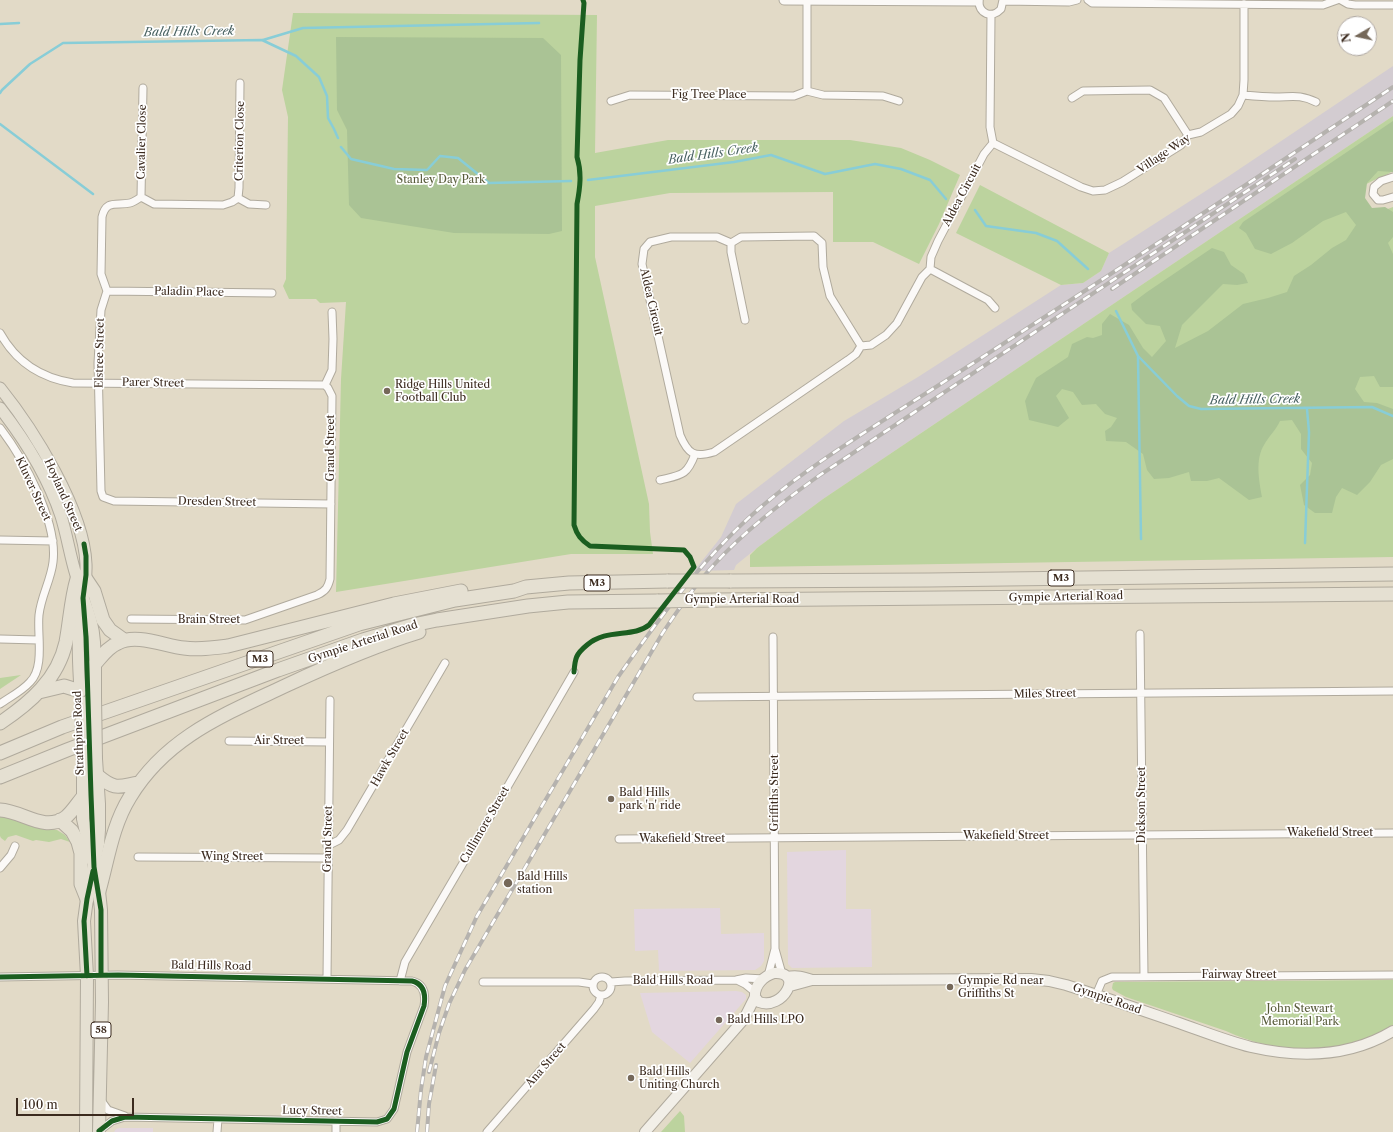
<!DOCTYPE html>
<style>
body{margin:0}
#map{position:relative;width:1393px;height:1132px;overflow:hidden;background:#e2dac7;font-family:"Libre Caslon Text",serif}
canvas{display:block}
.north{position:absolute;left:1337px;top:16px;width:40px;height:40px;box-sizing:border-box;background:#fff;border:1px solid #b1aaa5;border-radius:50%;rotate:261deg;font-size:11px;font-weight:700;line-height:16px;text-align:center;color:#3b2a1e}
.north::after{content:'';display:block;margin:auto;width:14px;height:18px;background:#756859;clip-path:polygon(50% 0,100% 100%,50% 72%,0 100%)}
.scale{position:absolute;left:16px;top:1098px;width:118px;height:18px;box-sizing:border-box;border:2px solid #3b2a1e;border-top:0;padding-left:5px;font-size:12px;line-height:14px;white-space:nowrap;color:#3b2a1e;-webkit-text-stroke:3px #fff;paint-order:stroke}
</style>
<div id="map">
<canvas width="1393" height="1132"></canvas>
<div class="north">N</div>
<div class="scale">100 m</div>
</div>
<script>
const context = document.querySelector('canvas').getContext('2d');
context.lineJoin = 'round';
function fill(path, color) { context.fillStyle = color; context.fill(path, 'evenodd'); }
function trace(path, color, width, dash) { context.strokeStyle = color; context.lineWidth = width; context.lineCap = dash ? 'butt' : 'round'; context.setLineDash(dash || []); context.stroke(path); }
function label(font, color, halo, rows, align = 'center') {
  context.font = font + ' "Libre Caslon Text",serif'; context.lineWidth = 3.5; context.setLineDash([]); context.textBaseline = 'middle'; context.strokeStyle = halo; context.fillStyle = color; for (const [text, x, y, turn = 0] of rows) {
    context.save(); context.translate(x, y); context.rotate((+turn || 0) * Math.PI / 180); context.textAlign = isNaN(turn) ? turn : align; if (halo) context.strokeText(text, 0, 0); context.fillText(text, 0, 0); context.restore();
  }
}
fill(new Path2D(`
 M 846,850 L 846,909 L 871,909 L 872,967 L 792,968 L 788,964 L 787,852 Z
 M 720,908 L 721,934 L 764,933 L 764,961 L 761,966 L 755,970 L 659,971 L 658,950 L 635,951 L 634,909 Z
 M 736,991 L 742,992 L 746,995 L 746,999 L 690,1063 L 652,1032 L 640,993 Z
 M 120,1128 L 153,1128 L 153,1132 L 114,1132 L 116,1129 Z`), '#e3d6df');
fill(new Path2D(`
 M 1393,66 L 1393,116 L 823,499 L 757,548 L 736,565 L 734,570 L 694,571 L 721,537 L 736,504 L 844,421 L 918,377 L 1061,285 L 1083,283 L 1101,271 L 1109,253 L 1229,176 Z`), '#d3ccd1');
fill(new Path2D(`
 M 293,13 L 597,15 L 595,153 L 668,140 L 850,140 L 901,148 L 930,160 L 960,175 L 939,224 L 919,264 L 873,242 L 833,242 L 833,192 L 670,193 L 595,206 L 595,257 L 649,504 L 650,532 L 653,554 L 571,554 L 336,592 L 341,379 L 346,302 L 320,303 L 316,299 L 289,299 L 283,286 L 286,279 L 288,117 L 282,90 Z
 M 1393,116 L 1393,171 C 1384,177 1374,179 1365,185 L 1364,204 L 1377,213 L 1393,207 L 1393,557 L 750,567 L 750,555 L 757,548 L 823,499 Z
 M 980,185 L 1109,253 L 1101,271 L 1083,283 L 1061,285 L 956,233 Z
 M 21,675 L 0,689 L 0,678 Z
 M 0,815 L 9,816 L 38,828 L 57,830 L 65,835 L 70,842 L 61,839 L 49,842 L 36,840 L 33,841 L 16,835 L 8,837 L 5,841 L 1,838 L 0,836 Z
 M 1393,980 L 1393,1025 C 1383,1030 1373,1036 1363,1040 C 1321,1055 1265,1050 1226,1031 L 1126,997 L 1113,990 L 1112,988 L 1113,983 L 1115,982 Z
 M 680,1111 L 684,1116 L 685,1132 L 661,1132 Z`), '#bcd39e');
fill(new Path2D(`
 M 336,37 L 543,38 L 561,55 L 562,231 L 549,234 L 454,233 L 361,218 L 349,205 L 347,130 L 337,110 Z
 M 1393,121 L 1393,172 L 1378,171 L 1367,183 L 1365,198 L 1372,208 L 1385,207 L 1393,212 L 1393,237 L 1388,243 L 1393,254 L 1393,387 L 1380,387 L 1374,376 L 1360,377 L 1355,389 L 1364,402 L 1377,403 L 1393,409 L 1393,459 L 1381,465 L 1370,482 L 1357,495 L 1342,488 L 1336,497 L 1332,513 L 1315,513 L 1304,505 L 1300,485 L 1310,475 L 1312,463 L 1301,449 L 1301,434 L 1292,420 L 1280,421 C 1276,430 1269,436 1264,445 C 1255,460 1259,480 1262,497 L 1249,500 L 1219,478 L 1207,481 L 1191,481 L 1189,472 L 1169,478 L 1154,479 L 1147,470 L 1143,454 L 1126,442 L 1106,441 L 1105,431 L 1111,427 L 1117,418 L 1105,414 L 1096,404 L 1082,405 L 1073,392 L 1062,389 L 1056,396 L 1069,418 L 1058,427 L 1029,420 L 1025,401 L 1036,378 L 1068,357 L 1072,344 L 1087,337 L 1093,338 L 1102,335 L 1102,324 L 1110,314 L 1129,325 L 1143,348 L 1152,357 L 1166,341 L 1160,326 L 1146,324 L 1132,310 L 1131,304 L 1147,292 L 1212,248 L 1224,252 L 1231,265 L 1244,274 L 1248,283 L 1237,285 L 1223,284 L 1182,325 L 1175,348 L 1208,331 L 1243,304 L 1268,298 L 1287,292 L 1294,276 L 1311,265 L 1332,248 L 1346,240 L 1356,225 L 1346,212 L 1323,221 L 1292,243 L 1271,254 L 1255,249 L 1246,233 L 1239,228 L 1243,222 Z`), '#aac395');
trace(new Path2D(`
 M 0,24 L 19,23
 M 263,40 L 303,28 L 539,23
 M 0,93 L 2,90 L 30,64 L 63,43 L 262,40 L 296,56 L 319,77 L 327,96 L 328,118 L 334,129 L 338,138
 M 0,124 L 93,194
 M 341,147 L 351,159 L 394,169 L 427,170 L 440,156 L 458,158 L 489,183 L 571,181
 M 588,180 L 734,162 L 771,155 L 825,174 L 875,164 L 901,169 L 930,180 L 946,199
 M 975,210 L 986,226 L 1036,233 L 1057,241 L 1088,269
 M 1116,311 L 1138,356 L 1177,396 L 1189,406 L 1201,409 L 1372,407 L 1393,416
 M 1138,357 L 1141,539
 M 1305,543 L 1309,432 L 1307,409`), '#88cdd7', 2.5);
const minor = new Path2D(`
 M 807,0 L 807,91 L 823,95 L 883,96 L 899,101
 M 979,0 C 978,14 992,19 1001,9 L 1003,0
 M 1088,0 L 1092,3 L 1323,5 L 1337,0
 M 1341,0 L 1348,4 L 1355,5 L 1393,5
 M 1003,1 L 1069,2 L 1077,0
 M 1243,95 C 1254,96 1265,97 1275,97 C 1292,97 1300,94 1316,102
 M 1072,98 L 1083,91 L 1150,90 L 1164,98 L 1188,135
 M 611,101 L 630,95 L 794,96 L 807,91
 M 993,143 L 1081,187 L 1093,191 L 1105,190 L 1122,182 L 1181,145 L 1188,135 L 1201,132 L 1231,114 L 1238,106 L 1243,95 L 1244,80 L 1244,4
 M 1393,177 L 1381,181 L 1374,187 L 1373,194 L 1378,200 L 1383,200 L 1393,197
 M 141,197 L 143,88
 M 238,198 L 239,188 L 240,83
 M 266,205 L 249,204 L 238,198 L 232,202 L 223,205 L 154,204 L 141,197 C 138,199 134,202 130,203 C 117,206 106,199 102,217 L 101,274 L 107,291 L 101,310 L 98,363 L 101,491 L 103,497 L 114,501 L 331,504
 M 814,236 L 822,243 L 823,267 L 830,296 L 861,346 L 856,354 L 848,360 L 714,452 C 694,458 688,454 680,435 L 642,264 L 644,249 L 650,242 L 671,237 L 717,237 L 731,243 L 741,237 Z
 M 731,243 L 731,252 L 745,320
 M 930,269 L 988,300 L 995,308
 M 107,291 L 272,293
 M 0,333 C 16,362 41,378 73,383 L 325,385
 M 861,346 L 871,345 L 886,335 L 897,323 L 922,277 L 930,269 L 931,257 L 938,241 L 984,154 L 993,143 L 990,127 L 991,15
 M 0,428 C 24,459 58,522 53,562 C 51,580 41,596 39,615 C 37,635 45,667 30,682 C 22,691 10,697 0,704
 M 660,480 C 681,475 687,476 695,454
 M 0,540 L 53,541
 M 131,619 L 245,620 L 317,595 C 326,591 328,587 330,579 L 332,396 L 328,388 L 325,385 L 332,370 L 333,339 L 332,312
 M 1140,634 L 1144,976
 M 0,639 L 38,640
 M 697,697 L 1393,691
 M 229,741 L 329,742
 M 619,839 L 1393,833
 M 327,846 L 339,840 L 347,830 L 445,663
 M 138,857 L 327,858
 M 0,868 L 11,855 L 15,846
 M 775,949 L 782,974
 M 768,976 L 775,949 L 773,637
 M593 986a9 9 0 1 1 18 0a9 9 0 1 1-18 0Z
 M 0,977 L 118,975 L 412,981 C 424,984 426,994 424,1006 L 407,1052 L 394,1109 L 387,1119 L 377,1122 L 125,1117 L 112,1121 L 99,1131
 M 327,978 L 330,700
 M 737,980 L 745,984 L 755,992
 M 400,981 L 405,962 L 412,950 L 476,841 L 574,672
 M 483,982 L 579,982 L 593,984
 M 611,982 L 625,981 L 736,980 L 746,978 L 764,979
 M 1096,995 L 1102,981 L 1112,977 L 1393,975
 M 100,1099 L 108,1110 L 125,1116
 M 336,1121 L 336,1132
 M 217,1132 L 218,1119
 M 487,1132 L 594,1009 L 599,1002 L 601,995`);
const tertiary = new Path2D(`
 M 784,0 L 978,1`);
const secondary = new Path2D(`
 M 774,973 C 805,971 783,1011 759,1002 L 755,997 C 754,985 764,976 774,973 Z
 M 787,977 C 797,975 803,977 812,980 L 1031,979 L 1049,981 L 1066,985 C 1104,997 1141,1010 1179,1023 C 1202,1031 1227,1041 1251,1047 C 1299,1058 1350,1057 1393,1031
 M 790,986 L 812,980
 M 645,1132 L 744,1019 L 755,997`);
const primary = new Path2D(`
 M 0,388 C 33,429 84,510 86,564 C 87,585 81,606 79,627 C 77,649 79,670 80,691
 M 0,408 C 25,440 48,477 61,516 C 67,535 70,556 76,575 C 80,591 87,606 91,621 C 95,635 95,649 95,664`);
const trunk = new Path2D(`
 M 95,697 L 95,664
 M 83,763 L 83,819 L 93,862
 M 98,882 L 101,910 L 102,1002 L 99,1132
 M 86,1132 L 87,976 L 84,921 L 87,899 L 98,844 L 99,830 L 99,804 L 96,759`);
const motorway = new Path2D(`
 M 86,579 L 94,591 L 103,620 L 110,630 L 124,640
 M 730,581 L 929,580 L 1393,574
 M 717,600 L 1393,594
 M 95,664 C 102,656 108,647 118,643 C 136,633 165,646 184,648 C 199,650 213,648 228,646 L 394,604 L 461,591
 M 39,692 L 64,686 L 80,691
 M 0,723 C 30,703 58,679 66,642 C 70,621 71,599 77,579
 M 0,753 L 62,727 L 359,624 L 455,600 L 514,591 L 526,587 L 569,583 L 668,581
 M 98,776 C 116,791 119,786 139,783
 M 0,777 L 67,750 L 278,670 L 363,640 L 413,625 L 437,620 L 528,606 L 568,602 L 658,601
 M 0,810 C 23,811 44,833 66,817 C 72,812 77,804 82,798
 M 60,820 L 72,831 L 78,842 L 81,853 L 81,884 L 87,899
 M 99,891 C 108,859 112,826 130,797 C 167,736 226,714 287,685 C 330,665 373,646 419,632`);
trace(minor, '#b0aa9d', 9);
trace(tertiary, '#b0aa9d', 11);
trace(secondary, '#b0aa9d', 12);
trace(primary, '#b0aa9d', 13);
trace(trunk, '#b0aa9d', 14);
trace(motorway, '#b0aa9d', 15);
trace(minor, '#fbf9f7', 7);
trace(tertiary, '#fbf9f7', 9);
trace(secondary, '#f2efe8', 10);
trace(primary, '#e5e0d2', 11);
trace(trunk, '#e5e0d2', 12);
trace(motorway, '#e5e0d2', 13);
const rail = new Path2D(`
 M 1112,289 L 1393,101
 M 429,1072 L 439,1033 L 449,1004 L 465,970 L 662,634 C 677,611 693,588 711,568 C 743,532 781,503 820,475 L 1295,159
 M 417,1132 L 421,1090 L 426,1057 L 445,986 L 477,916 L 618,677 C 660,617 705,555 761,507 C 803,471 851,441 898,411 C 952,377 1006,342 1060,307 C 1171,235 1282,161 1393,87
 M 427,1132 L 429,1104 L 436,1065`);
trace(rail, '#b5b2ae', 4);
trace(rail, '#fff', 2.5, [8]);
const trunkBridge = new Path2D(`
 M 95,697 L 96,759
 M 81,702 L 83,763`);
const motorwayBridge = new Path2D(`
 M 668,581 L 730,581
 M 658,601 L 717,600`);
trace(trunkBridge, '#b0aa9d', 14, []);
trace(motorwayBridge, '#b0aa9d', 15, []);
trace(trunkBridge, '#e5e0d2', 12);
trace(motorwayBridge, '#e5e0d2', 13);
trace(new Path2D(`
 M 84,544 L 86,556 L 86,575 L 83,598 L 86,637 L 91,795 L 94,867 L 101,910 L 101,975
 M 574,672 C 575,658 576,654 587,645 C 607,628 633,638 649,625 L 694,567 L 690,557 L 684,550 L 590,546 C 581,540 577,535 574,525 L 577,204 C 580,188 582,173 577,157 L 580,60 L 584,3 L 583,0
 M 87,976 L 84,921 L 87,899 L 93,871
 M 0,977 L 118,975 L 412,981 C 424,984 426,994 424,1006 L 407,1052 L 394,1109 L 387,1119 L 377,1122 L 125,1117 L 112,1121 L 99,1131`), '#1b5e20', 5);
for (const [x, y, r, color] of [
 [387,391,4,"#756859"],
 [611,799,4,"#756859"],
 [508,883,5,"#756859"],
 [950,987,4,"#756859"],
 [719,1020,4,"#756859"],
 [631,1078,4,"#756859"]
]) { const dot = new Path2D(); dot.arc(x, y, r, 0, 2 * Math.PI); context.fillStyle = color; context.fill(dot); trace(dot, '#fff', 1.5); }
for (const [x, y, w] of [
 [1061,578,26],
 [597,583,26],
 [260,659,26],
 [101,1030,20]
]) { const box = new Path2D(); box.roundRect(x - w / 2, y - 8, w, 16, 3); context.fillStyle = '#fff'; context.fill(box); trace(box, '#3b2a1e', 1); }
label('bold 10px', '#3b2a1e', null, [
 ["M3",1061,578],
 ["M3",597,583],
 ["M3",260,659],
 ["58",101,1030]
]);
label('11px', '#3b2a1e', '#fff', [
 ["Fig Tree Place",709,95],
 ["Criterion Close",240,141,-89],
 ["Cavalier Close",142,142,-89],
 ["Village Way",1164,154,-34],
 ["Aldea Circuit",962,195,-62],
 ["Paladin Place",189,292,1],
 ["Aldea Circuit",651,302,77],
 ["Elstree Street",100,353,-89],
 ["Parer Street",153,383,1],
 ["Grand Street",331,448,-90],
 ["Kluver Street",33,489,65],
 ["Hoyland Street",63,495,66],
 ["Dresden Street",217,502,1],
 ["Gympie Arterial Road",1066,597,-1],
 ["Gympie Arterial Road",742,600],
 ["Brain Street",209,620],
 ["Gympie Arterial Road",363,642,-18],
 ["Miles Street",1045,694,-1],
 ["Strathpine Road",79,733,-92],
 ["Air Street",279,741],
 ["Hawk Street",390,758,-60],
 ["Griffiths Street",775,793,-90],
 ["Dickson Street",1142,805,-90],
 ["Cullimore Street",485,825,-60],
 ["Wakefield Street",1330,833],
 ["Wakefield Street",1006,836],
 ["Grand Street",328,839,-89],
 ["Wakefield Street",682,839],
 ["Wing Street",232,857],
 ["Bald Hills Road",211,966,1],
 ["Fairway Street",1239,975],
 ["Bald Hills Road",673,981],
 ["Gympie Road",1107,999,19],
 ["Ana Street",546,1065,-49],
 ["Lucy Street",312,1111,1]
]);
label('11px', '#585b3a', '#fff', [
 ["Stanley Day Park",441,180],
 ["John Stewart",1300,1009],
 ["Memorial Park",1300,1022]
]);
label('11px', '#3b2a1e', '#fff', [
 ["Ridge Hills United",395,385],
 ["Football Club",395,398],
 ["Bald Hills",619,793],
 ["park 'n' ride",619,806],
 ["Bald Hills",517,877],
 ["station",517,890],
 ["Gympie Rd near",958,981],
 ["Griffiths St",958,994],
 ["Bald Hills LPO",727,1020],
 ["Bald Hills",639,1072],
 ["Uniting Church",639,1085]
], 'left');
label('italic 12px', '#486161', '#fff', [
 ["Bald Hills Creek",189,32,-1],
 ["Bald Hills Creek",713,154,-8],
 ["Bald Hills Creek",1255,400,-1]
]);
</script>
